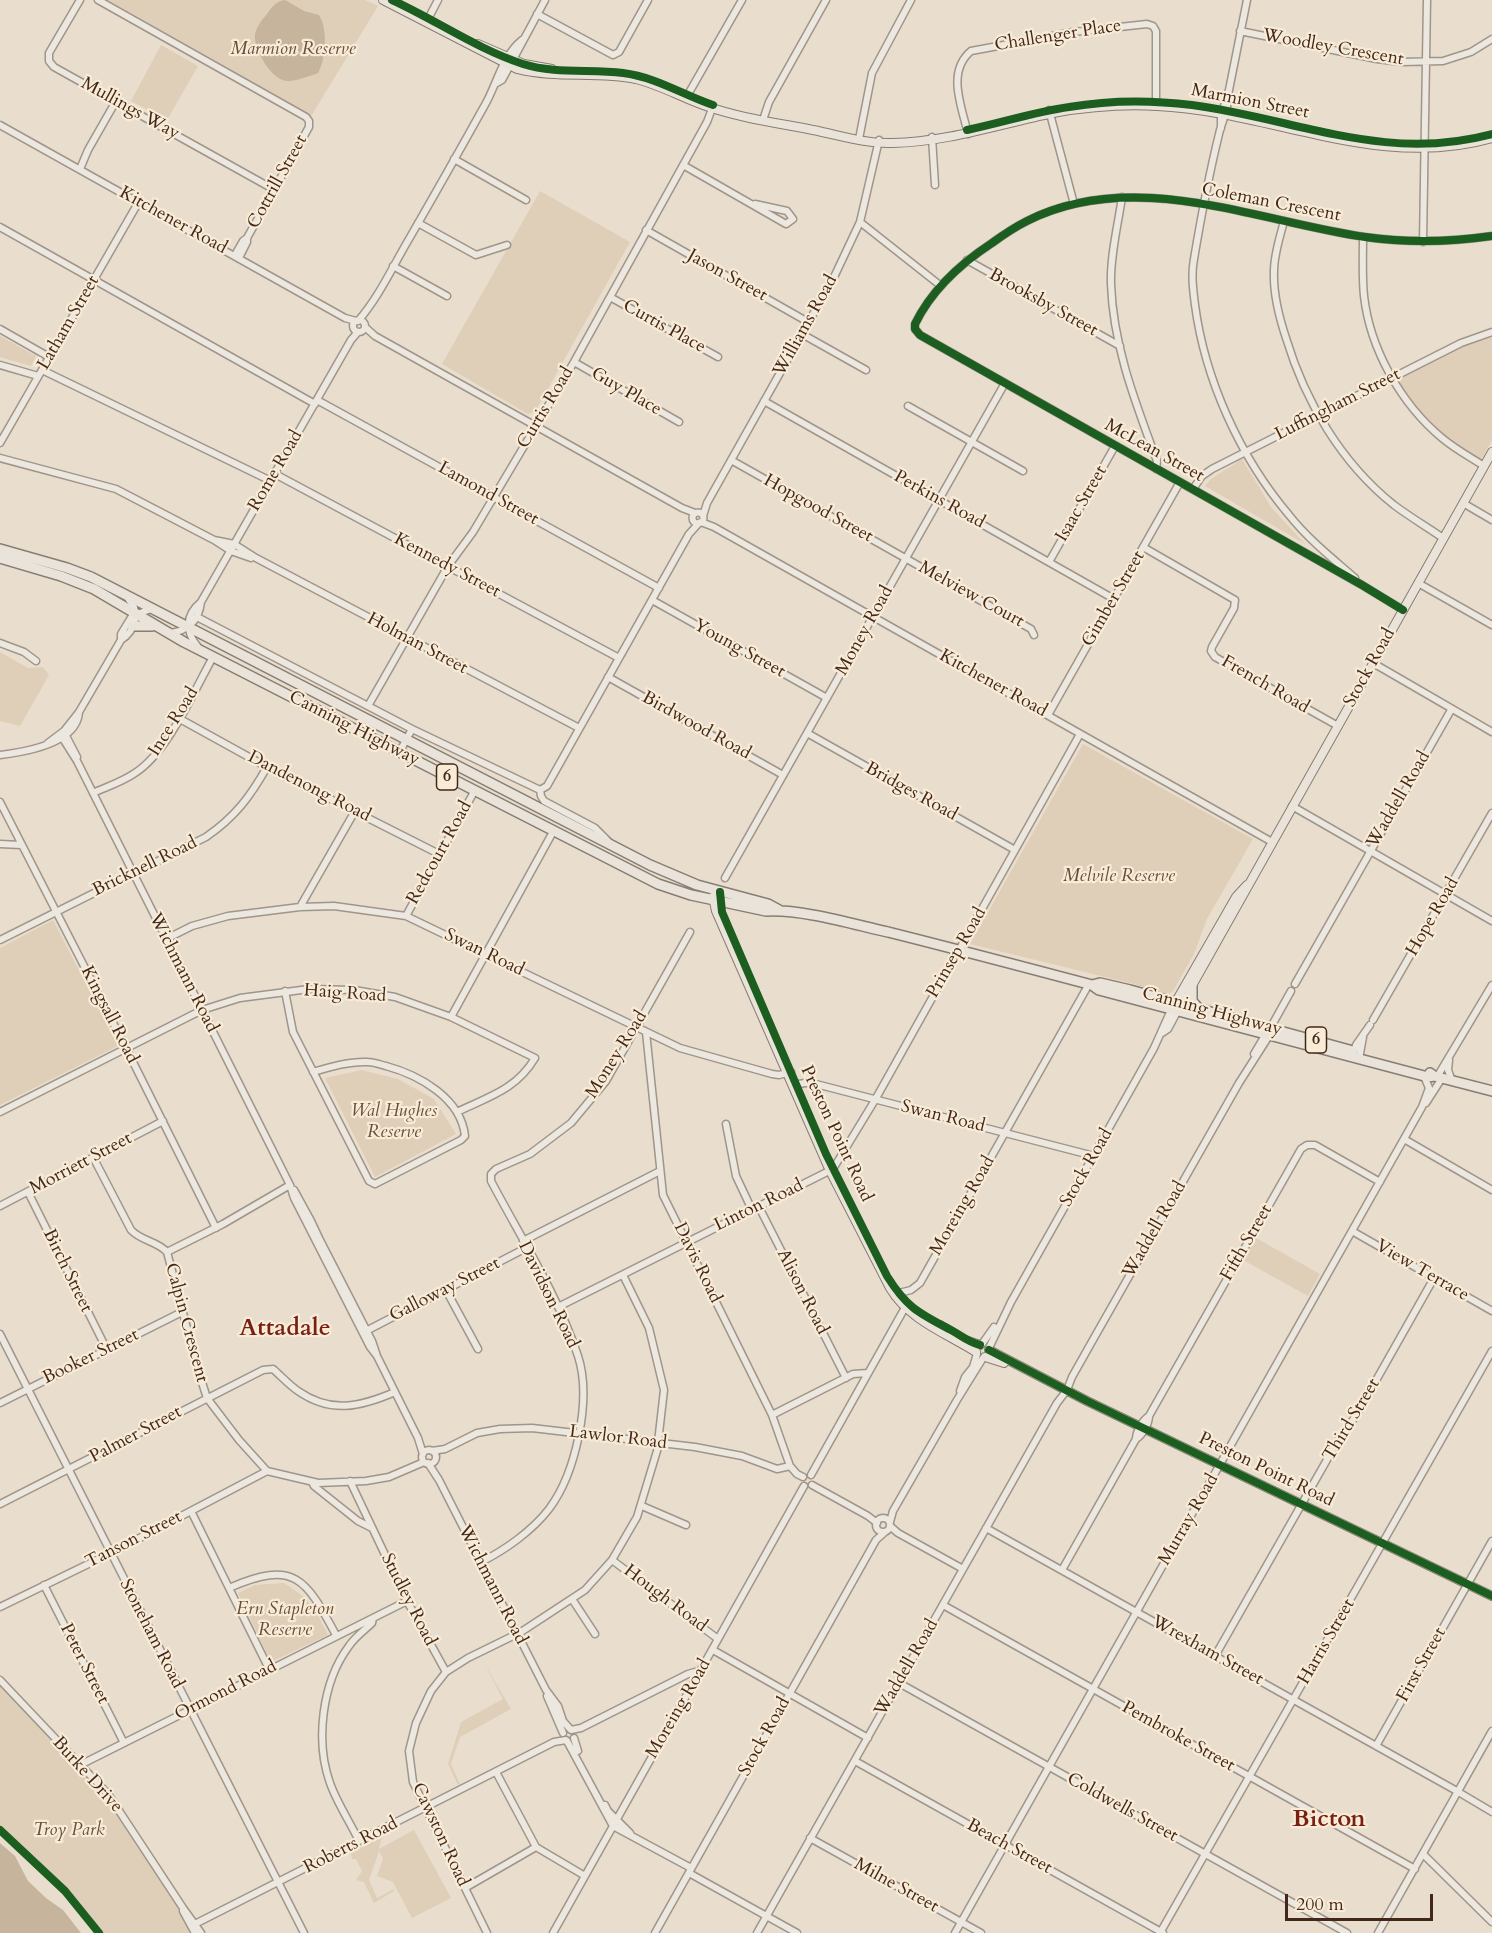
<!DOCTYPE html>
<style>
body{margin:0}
#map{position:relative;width:1492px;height:1933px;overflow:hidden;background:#e9decd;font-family:Cardo,serif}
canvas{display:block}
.scale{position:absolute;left:1285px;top:1894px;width:148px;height:27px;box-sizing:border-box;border:3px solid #44271b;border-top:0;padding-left:8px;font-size:18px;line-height:21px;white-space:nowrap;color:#44271b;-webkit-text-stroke:4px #f8ecd7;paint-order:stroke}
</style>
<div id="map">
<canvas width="1492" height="1933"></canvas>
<div class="scale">200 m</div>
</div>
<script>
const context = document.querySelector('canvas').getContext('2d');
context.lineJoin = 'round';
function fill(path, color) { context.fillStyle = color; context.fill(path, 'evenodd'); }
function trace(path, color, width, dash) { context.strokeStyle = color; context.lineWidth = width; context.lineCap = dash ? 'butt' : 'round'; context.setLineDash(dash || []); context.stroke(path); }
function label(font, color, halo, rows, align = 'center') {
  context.font = font + ' Cardo,serif'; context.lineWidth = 4.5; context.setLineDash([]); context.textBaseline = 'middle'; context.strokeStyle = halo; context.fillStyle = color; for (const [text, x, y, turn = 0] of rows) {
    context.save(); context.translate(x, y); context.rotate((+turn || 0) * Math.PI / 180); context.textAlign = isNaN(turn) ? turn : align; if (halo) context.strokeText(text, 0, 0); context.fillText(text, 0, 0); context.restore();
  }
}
fill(new Path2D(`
 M 104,0 L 365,0 L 378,6 L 310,118 Z
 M 161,45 L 198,66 L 167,120 L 131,101 Z
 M 540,191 L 630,242 L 535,412 L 528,414 L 442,364 Z
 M 0,336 L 36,356 L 31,366 L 0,357 Z
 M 1492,336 L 1492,440 L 1482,458 L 1478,460 C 1446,439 1419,416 1399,384 L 1402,377 L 1472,342 Z
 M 1242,459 L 1271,507 L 1305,544 L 1205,486 L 1211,479 Z
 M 0,652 L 28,668 L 43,667 L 49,675 L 20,726 L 0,721 Z
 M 1083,744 L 1253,839 L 1207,919 L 1194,954 L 1173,991 L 1168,995 L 1130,983 L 970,944 Z
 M 53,920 L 118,1046 L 0,1105 L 0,948 Z
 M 362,1070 L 398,1079 L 434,1099 L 456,1134 L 375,1177 L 325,1078 Z
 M 1256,1238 L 1320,1274 L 1308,1296 L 1243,1260 Z
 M 284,1583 C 311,1600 314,1606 328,1635 L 271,1662 L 238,1593 L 255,1585 Z
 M 483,1661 L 511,1709 L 460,1737 L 451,1764 L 460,1784 L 458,1785 L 448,1764 L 461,1722 L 503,1699 Z
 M 0,1685 L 113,1802 L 195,1933 L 96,1933 L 63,1895 L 0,1834 Z
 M 414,1830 L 451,1898 L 412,1918 L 393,1882 L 377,1876 L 383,1859 L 379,1851 L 369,1880 L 377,1898 L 394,1889 L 394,1891 L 374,1903 L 364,1882 L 356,1880 L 362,1871 L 356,1859 L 352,1859 L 351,1853 L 382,1837 L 379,1849 Z`), '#dfceb8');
fill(new Path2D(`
 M 285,0 L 304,11 L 319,15 C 328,28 326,60 318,73 C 310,76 293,82 287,81 C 271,80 253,48 255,34 C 257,26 262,20 267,14 C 272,7 276,1 285,0 Z
 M 0,1843 L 15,1856 L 28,1881 L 46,1898 L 63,1910 L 81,1933 L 0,1933 Z`), '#c7b49d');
const minor = new Path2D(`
 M 80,0 L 49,53 L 49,61 L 54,67 L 273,189
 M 98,0 L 306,117 L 309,121 L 309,127 L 247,238 L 243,241 L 235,255
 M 537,14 L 613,55 L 619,52 L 648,0
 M 427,21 L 438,0
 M 1240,31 L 1377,59 L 1402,62 L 1443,61 L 1471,52 L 1492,39
 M 497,83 L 502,80 L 545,0
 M 1228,95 C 1229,110 1222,120 1219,134 C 1209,175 1201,217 1194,259 C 1191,275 1193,289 1195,305 C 1205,380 1240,457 1289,515 C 1308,539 1332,558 1355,578
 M 686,98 L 742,0
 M 1049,110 L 1074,204
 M 763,120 L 769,102 L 826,0
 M 0,125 L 345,318 L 356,321
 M 1221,128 L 1221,114 L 1228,95 L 1247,0
 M 968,134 C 962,107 946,72 971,51 L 1074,32 L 1147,24 L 1153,26 L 1156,31 L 1156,106
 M 932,137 L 935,185
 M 859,139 L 872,73 L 911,0
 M 454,159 L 526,200
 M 683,165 L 786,224 L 793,219 L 787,211 L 755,204
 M 80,169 L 88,150 L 116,101
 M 1122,197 C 1118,225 1110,256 1111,284 C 1113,346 1136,404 1157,461 L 1156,469
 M 1284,221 C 1280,237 1274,254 1274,271 C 1273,293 1279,317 1286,338 C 1305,401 1341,463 1394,505 C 1410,517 1427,527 1443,538
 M 860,222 L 941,286
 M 418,223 L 476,255 L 507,245
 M 0,227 L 315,404
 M 646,230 L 808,322
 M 1363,237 C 1363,256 1362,277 1364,296 C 1370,349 1401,404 1442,438 C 1455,449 1470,457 1484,466
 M 1423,242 L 1427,0
 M 239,258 L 247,242 L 247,238
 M 967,260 L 1120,346
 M 393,266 L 447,296
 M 610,297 L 718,357
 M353 326a6 6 0 1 1 12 0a6 6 0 1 1-12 0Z
 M 358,321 C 379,297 393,266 409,239 C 435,194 461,148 486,103 C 497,83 503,55 522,40
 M 365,327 L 375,336 C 478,393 579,451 682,508 L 695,513
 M 0,329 L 49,357
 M 802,334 L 866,370
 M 574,362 L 679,422
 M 0,365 L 38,376
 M 42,370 L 271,481
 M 317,400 L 659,588
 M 764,401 L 1114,599
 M 908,406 L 1023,471
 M 0,443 L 138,203
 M 0,458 L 116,489 L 214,540 L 231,551 L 251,558
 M 731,460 L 1031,629 L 1034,635
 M 275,474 L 619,658
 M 1193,489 L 1202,476 L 1212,469 L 1461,343 L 1492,332
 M 1463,503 L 1492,520
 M692.5 518a5.5 5.5 0 1 1 11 0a5.5 5.5 0 1 1-11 0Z
 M 703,516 L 707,503 L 835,275 L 860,222 L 879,140
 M 701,522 L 714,527 L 1272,842
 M 214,540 L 234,544 L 256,558 L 579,728
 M 1143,547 L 1235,600 L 1234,608 L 1212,647 L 1211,651 L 1215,657 L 1338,726
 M 1049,562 L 1115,446
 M 1418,583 L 1492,625
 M 652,600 L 827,698
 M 1403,610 L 1362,585 L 920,335 L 915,329 L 915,324 C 932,289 960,264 992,243 C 1003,235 1015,227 1027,221 C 1134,167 1256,221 1365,237 C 1408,243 1450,242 1492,236
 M 197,617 L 412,729 L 540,790
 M 168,633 C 187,632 199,621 201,602
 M 121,640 L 121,634 L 132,616 L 151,609
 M 0,643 L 24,652 L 36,661
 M 198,647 C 185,632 185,615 201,602 L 351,340 L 358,332
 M 1373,663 L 1492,732
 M 608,677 L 783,775
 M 368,706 L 448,566 L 473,532 L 574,362 L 707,122 L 713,106
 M 1048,715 L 1180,482
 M 180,719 L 267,767 L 439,854
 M 64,732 L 77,757
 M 807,733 L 1015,850
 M 60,734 L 77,761 L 290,1185 L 294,1198 L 370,1347 L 377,1356
 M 48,743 L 64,731 L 79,712 L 121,640 C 135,631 141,612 129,600
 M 399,753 L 412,729
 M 0,755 C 25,752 77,744 79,712
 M 540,790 L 547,786 L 689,534 L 699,523
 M 540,790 L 541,796 L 544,801 L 595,828 L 609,842
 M 93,793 C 106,787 122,782 135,773 C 168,752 194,691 213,657
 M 0,802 L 126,1048 L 216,1228
 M 1292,806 L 1492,921
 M 0,844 L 21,845
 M 725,878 L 1005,383
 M 300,907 L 355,811
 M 406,916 L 475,790
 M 166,939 L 192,926 L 228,916 L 300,907 L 334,906 L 406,916 L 680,1048 L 772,1074 L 779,1075 L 791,1072
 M 0,940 L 206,837 C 235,817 250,797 267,767
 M 1295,984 L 1451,710
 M 285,991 L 293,1032 L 369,1181 L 375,1184 L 461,1140 L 465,1136 C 461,1098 419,1075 386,1066 C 381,1065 374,1062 368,1062 C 350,1061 330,1067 313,1072
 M 451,1017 L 554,830
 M 1373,1020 L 1492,813
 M 646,1032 L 663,1195 L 772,1415 L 790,1466 L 797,1474 L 803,1477
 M 1162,1033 L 1168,1029 L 1177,1012
 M 1254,1054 L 1267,1032
 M 1353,1055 L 1356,1045 L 1370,1025
 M 1359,1059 L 1363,1037
 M 1449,1060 L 1448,1070 L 1452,1081
 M 1437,1077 L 1492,985
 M 793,1085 L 805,1083 L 812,1083 L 1094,1156
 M 1426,1103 L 1442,1078
 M 0,1112 L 202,1010 L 240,998 L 309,989 L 354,990 L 395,997 L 451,1017 L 535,1058 C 516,1090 488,1097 457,1112
 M 726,1124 L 736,1176 L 752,1210
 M 1404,1139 L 1492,1190
 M 93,1157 L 131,1230 C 141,1241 157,1241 167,1252
 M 290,1185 L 223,1224 L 167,1252 L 198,1370 L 207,1398 L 239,1440 L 267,1471 L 318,1483 L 366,1481 L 389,1477 L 424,1462
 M 294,1190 L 311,1221 L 319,1238 L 372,1341 L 377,1356 L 418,1438 L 423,1454
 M 28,1192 L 107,1350
 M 0,1206 L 163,1121
 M 759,1207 L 846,1378
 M 1352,1231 L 1492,1311
 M 523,1241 L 660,1171
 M 446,1290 L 478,1349
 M 899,1293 L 911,1290 L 920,1283 L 1089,984
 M 558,1307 L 833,1169 L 875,1100 L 1080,734
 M 366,1331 L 526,1248
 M 0,1334 L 304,1933
 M 982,1344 L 994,1327
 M 989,1348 L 1011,1302 L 1154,1048 L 1171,1010
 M 960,1391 L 965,1377 L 973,1367 L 977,1354
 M 0,1403 L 182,1312
 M 772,1415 L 853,1374 L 868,1373
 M 1136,1439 C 1143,1435 1149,1423 1149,1416
 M422 1457a7 7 0 1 1 14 0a7 7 0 1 1-14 0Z
 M 432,1451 L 445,1449 L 477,1433 L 500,1429 L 532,1428 L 695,1447 L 742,1456 L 777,1469 L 790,1466
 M 428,1463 L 439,1480 L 546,1690 L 558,1706 L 563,1721 L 570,1729
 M 811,1475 L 907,1304
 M 350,1481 L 407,1601 L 446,1672
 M 312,1482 L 314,1486 L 358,1521 L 372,1528
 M 812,1485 L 868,1516 L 877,1523
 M 0,1504 L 263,1370 L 273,1369 C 281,1376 289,1385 298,1391 C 331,1414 360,1407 395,1392
 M 642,1506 L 686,1525
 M 191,1511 L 269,1669
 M876 1525a7 7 0 1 1 14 0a7 7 0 1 1-14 0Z
 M 890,1522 L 893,1511 L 957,1400 L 983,1358
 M 890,1526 L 898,1533 L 963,1569
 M 986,1528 L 1455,1790 L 1492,1812
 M 612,1560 L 718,1639
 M 481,1562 C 505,1550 532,1531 549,1509 C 576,1473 592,1399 578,1356 C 558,1295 521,1238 491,1181 L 491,1174 L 496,1169 L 530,1154 L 571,1123 L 606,1081 L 690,932
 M 1062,1570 L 1136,1439 C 1136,1431 1143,1420 1149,1416 L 1301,1149 L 1307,1145 L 1315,1145 L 1380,1182
 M 44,1585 L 124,1743
 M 229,1588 C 295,1559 306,1579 336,1635
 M 572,1599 L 595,1634
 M 943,1605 L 1415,1869
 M 0,1607 L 111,1553 L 267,1471
 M 713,1650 L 868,1738
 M 1215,1656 L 1336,1444 L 1357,1414 L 1434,1278
 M 0,1680 L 108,1794 L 183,1908 L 201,1933
 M 899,1683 L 1347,1933
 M 547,1696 L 563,1733
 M 571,1730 L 581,1728 L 688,1674 L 695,1672 L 699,1674
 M 574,1738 L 578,1751
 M 567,1741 L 613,1826 L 691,1868
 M 1376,1746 L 1492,1541
 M 855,1761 L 1163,1933
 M 80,1765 L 373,1618
 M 496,1772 L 536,1847 L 585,1876
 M 605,1805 L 608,1811 L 630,1833
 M 810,1838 L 981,1933
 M 359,1841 C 350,1822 337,1803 330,1783 C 315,1741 322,1682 349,1646 C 355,1637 365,1630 372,1623 L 373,1618 L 407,1601
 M 1423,1854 L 1492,1922
 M 689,1873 L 797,1933
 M 465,1888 L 536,1847
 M 183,1911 L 195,1933
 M 191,1926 L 554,1742 L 566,1740
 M 487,1933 L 413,1782 L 409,1751 L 416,1723 L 431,1691 L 446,1672 L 468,1658 L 521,1632 L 585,1590 L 612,1560 L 637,1517 L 657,1451 L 664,1390 L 649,1328 L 623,1275
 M 553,1933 L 804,1486
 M 655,1933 L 876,1540 L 885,1532
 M 757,1933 L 1057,1403 L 1067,1390 L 1072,1377 L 1094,1338 L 1239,1083 L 1269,1036 L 1271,1027 L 1291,991
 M 955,1933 L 1422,1107 L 1429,1088 L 1424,1076
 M 1160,1933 L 1492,1351
 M 1378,1933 L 1492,1731`);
const major = new Path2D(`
 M 383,0 L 517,69 C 556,79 597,71 636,79 C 661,85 682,98 706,106 C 740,118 778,123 813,130 C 839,135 866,144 892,143 C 948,142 999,124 1053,113 C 1087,107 1123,104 1157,106 C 1270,111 1378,171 1492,138
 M 478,44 L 524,64 L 552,69
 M 713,897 L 716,911 L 830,1171 L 890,1288 C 909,1320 946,1333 976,1352
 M 1174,1005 L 1236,897 L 1247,885
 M 1180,1007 L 1492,452
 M 940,1325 L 965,1340 L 980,1345
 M 989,1350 L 1087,1401 L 1492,1596
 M 985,1357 L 1004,1363`);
const highway = new Path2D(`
 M 0,549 L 67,568 L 91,577 L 650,865 L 697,885 L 768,904 L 779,910
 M 0,558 L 61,576 L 94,589 L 184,642 L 658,884 L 691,895 L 766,911 C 802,909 852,924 888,932 C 956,949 1024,967 1092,985 L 1099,990 L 1428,1077 L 1434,1076
 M 132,626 L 152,626
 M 1092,985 L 1100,983 L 1130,990 L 1353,1051
 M 1192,985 L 1192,1001 L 1199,1009
 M 1430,1073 L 1434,1076 L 1492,1091`);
trace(minor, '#9f958a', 9);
trace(major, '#877d72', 10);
trace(highway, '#877d72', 12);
trace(minor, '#ece7df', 6);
trace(major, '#e9e3da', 8);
trace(highway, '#e9e3da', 9);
trace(new Path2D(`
 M 392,0 C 436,20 477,49 523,64 C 555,74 590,69 623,73 C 656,77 683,95 713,105
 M 967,130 C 1001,123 1034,112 1069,107 C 1109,100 1152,100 1192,105 C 1297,119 1384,163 1492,134
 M 1403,610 L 1362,585 L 920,335 L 915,329 L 915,324 C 932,289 960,264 992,243 C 1003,235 1015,227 1027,221 C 1134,167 1256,221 1365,237 C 1408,243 1450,242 1492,236
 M 720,892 L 722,912 L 826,1154 L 887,1276 C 907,1308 919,1313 951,1330 C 962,1336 968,1342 980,1345
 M 989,1350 L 1087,1401 L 1492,1596
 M 0,1830 L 65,1891 L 99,1933`), '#1b5e20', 8);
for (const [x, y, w] of [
 [447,777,21],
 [1316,1040,21]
]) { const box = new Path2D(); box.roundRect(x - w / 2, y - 13, w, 26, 4.5); context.fillStyle = '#f8ecd7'; context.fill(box); trace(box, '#44271b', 1.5); }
label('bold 16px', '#44271b', null, [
 ["6",447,777],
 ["6",1316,1040]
]);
label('18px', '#44271b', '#f8ecd7', [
 ["Challenger Place",1058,36,-9],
 ["Woodley Crescent",1333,48,10],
 ["Marmion Street",1250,102,11],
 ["Mullings Way",130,109,29],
 ["Cottrill Street",278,182,-61],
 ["Coleman Crescent",1271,203,11],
 ["Kitchener Road",173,221,29],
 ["Jason Street",727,276,29],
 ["Brooksby Street",1043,303,29],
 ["Latham Street",69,323,-60],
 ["Williams Road",806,326,-61],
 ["Curtis Place",664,327,29],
 ["Guy Place",626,392,30],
 ["Luffingham Street",1338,405,-27],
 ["Curtis Road",546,408,-59],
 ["McLean Street",1154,451,29],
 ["Rome Road",276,471,-60],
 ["Lamond Street",488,494,29],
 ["Perkins Road",939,500,29],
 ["Isaac Street",1082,504,-60],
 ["Hopgood Street",818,509,29],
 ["Kennedy Street",447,566,28],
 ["Melview Court",971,595,29],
 ["Gimber Street",1114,599,-60],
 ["Money Road",865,631,-61],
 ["Holman Street",417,644,28],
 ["Young Street",739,649,29],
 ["Stock Road",1370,668,-61],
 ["Kitchener Road",993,684,29],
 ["French Road",1265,685,30],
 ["Ince Road",174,722,-58],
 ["Birdwood Road",696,726,29],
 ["Canning Highway",354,729,27],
 ["Dandenong Road",309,787,27],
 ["Bridges Road",911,792,29],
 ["Waddell Road",1399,800,-60],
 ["Redcourt Road",440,853,-61],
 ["Bricknell Road",145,867,-26],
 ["Hope Road",1433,917,-60],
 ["Swan Road",484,953,26],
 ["Prinsep Road",957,953,-60],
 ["Wichmann Road",183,973,63],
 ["Haig Road",345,994,4],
 ["Canning Highway",1212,1012,15],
 ["Kingsall Road",109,1015,63],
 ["Money Road",617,1055,-58],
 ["Swan Road",943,1117,14],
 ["Preston Point Road",836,1134,65],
 ["Morriett Street",81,1164,-28],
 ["Stock Road",1087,1168,-60],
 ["Linton Road",759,1206,-26],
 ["Moreing Road",963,1206,-60],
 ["Waddell Road",1155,1230,-60],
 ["Fifth Street",1247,1243,-60],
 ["Davis Road",697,1263,64],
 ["Birch Street",67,1271,64],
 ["View Terrace",1422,1271,30],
 ["Galloway Street",445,1290,-27],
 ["Alison Road",802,1292,63],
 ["Davidson Road",548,1295,64],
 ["Calpin Crescent",186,1323,75],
 ["Booker Street",91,1357,-26],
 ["Third Street",1352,1420,-59],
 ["Palmer Street",136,1435,-28],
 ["Lawlor Road",618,1438,7],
 ["Preston Point Road",1266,1470,26],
 ["Murray Road",1189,1520,-60],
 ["Tanson Street",134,1540,-27],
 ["Wichmann Road",492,1585,63],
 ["Hough Road",665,1599,37],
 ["Studley Road",408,1600,63],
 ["Stoneham Road",151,1634,63],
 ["Harris Street",1327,1642,-60],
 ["Wrexham Street",1207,1651,29],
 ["Peter Street",84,1664,63],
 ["First Street",1422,1665,-61],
 ["Waddell Road",907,1668,-60],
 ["Ormond Road",226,1691,-27],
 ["Moreing Road",679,1709,-60],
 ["Stock Road",765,1737,-61],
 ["Pembroke Street",1178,1737,29],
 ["Burke Drive",87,1775,48],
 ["Coldwells Street",1122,1808,29],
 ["Cawston Road",440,1835,65],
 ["Roberts Road",351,1846,-27],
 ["Beach Street",1009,1847,29],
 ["Milne Street",896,1886,29]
]);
label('italic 18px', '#684e3e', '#f8ecd7', [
 ["Marmion Reserve",293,50],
 ["Melvile Reserve",1119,877],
 ["Wal Hughes",394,1112],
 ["Reserve",394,1133],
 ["Ern Stapleton",285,1610],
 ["Reserve",285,1631],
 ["Troy Park",69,1831]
]);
label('bold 24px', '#7a1f14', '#f8ecd7', [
 ["Attadale",285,1329],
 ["Bicton",1329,1820]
]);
</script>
